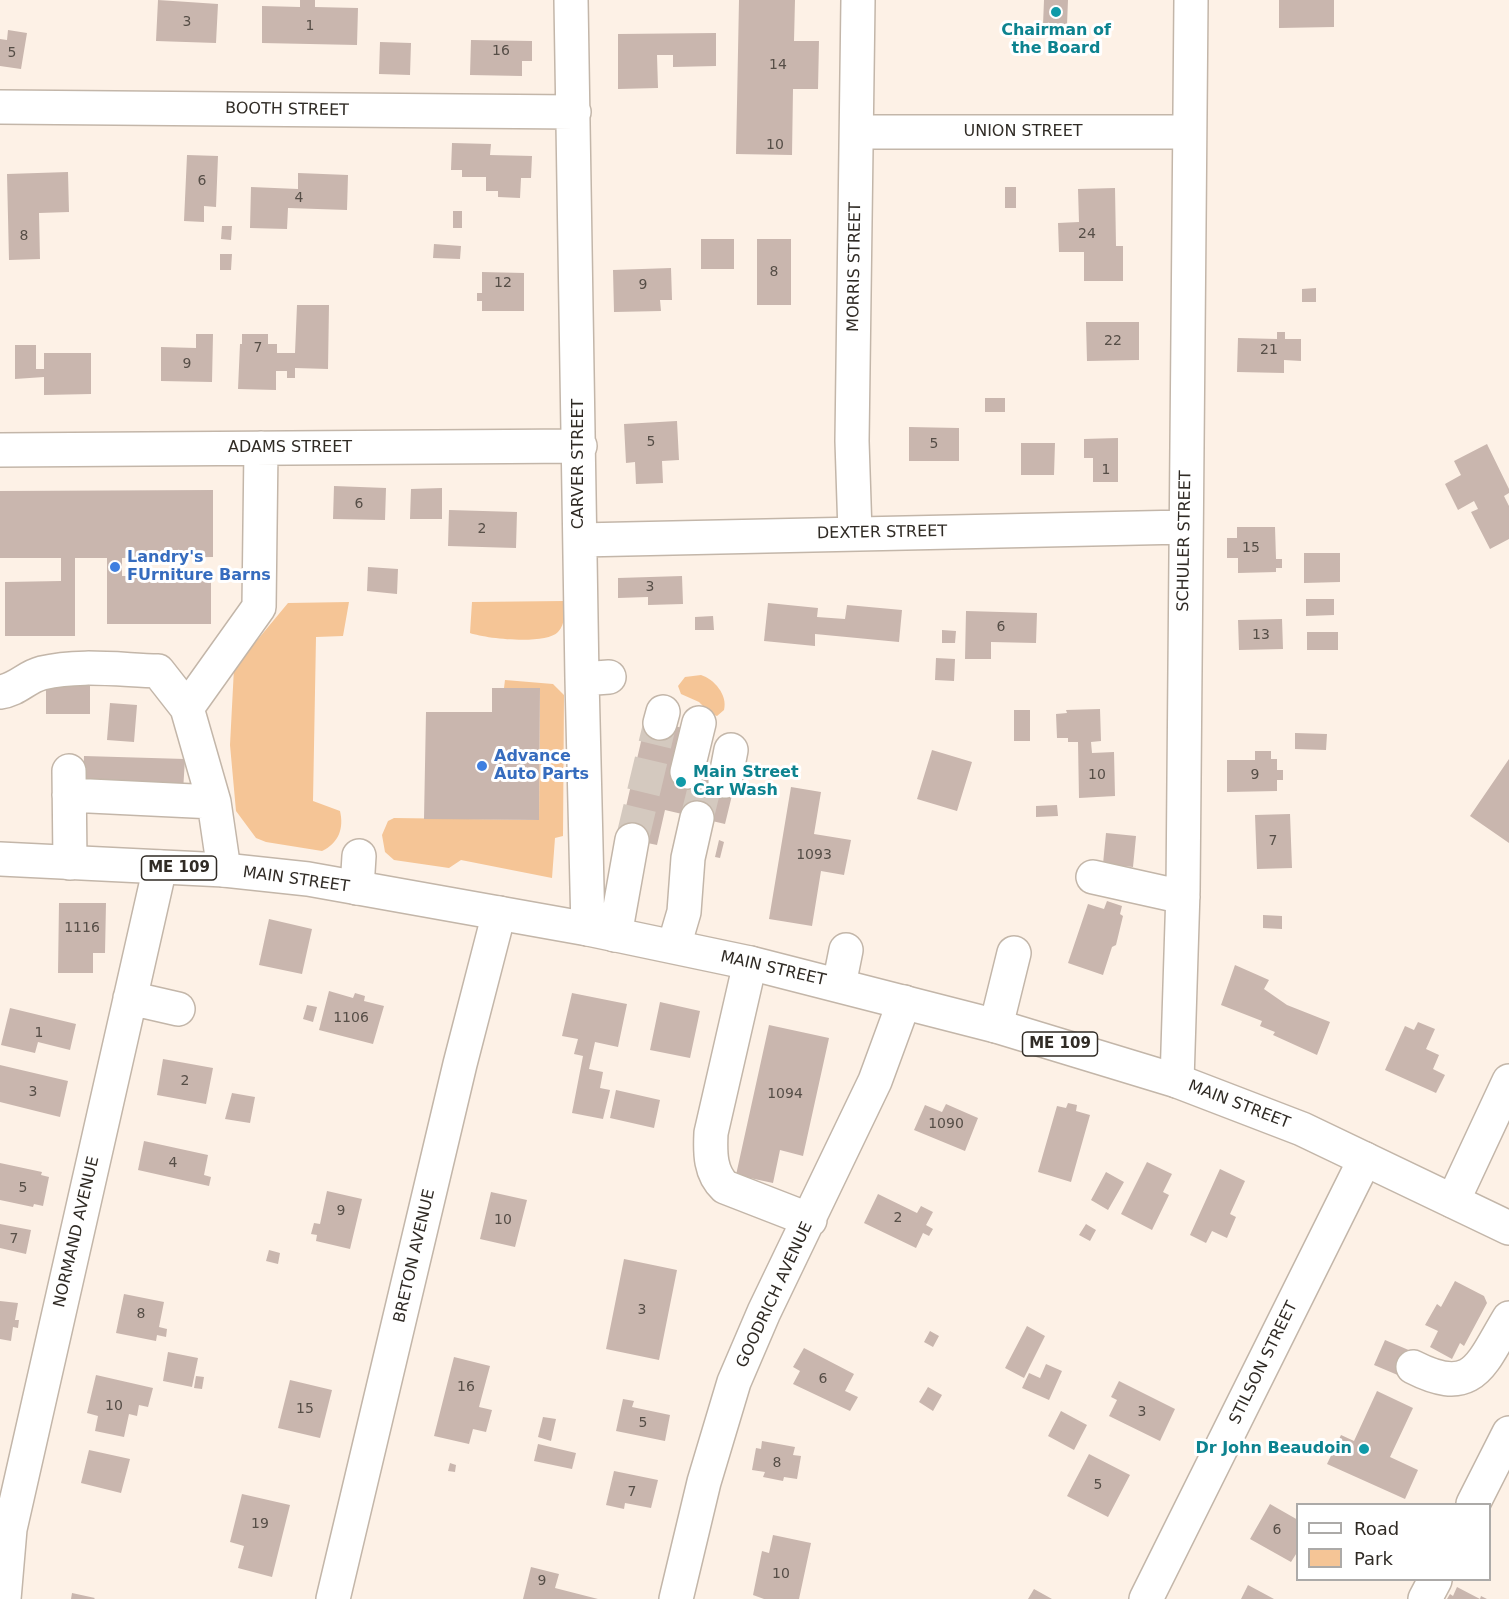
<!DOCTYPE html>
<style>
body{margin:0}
#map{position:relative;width:1509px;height:1599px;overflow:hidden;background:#fdf1e6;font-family:"DejaVu Sans",sans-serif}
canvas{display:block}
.legend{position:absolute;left:1296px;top:1503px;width:195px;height:78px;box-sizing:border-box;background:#fff;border:2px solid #acaaa8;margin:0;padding:8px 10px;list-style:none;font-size:18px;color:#302b25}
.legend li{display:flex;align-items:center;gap:12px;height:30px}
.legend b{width:30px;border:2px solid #acaaa8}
</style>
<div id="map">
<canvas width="1509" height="1599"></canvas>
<ul class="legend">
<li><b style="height:8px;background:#fff"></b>Road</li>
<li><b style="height:16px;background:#f5c596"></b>Park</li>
</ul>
</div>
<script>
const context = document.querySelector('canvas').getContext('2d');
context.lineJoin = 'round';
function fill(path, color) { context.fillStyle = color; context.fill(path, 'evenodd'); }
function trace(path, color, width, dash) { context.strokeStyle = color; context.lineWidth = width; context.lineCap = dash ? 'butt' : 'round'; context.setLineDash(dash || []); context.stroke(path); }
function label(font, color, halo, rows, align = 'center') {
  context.font = font + ' "DejaVu Sans",sans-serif'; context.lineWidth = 6; context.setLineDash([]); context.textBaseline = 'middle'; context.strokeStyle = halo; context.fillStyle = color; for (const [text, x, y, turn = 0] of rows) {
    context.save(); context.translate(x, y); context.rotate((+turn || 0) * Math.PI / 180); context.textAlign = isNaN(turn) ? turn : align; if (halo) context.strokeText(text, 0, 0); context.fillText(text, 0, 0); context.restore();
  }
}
fill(new Path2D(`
 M 564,601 C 564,612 566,624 558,632 C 546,645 487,639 470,633 L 472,602 Z
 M 349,602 L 343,636 L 316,637 L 313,801 L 340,811 C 344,828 339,843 322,851 L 266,842 L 256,838 L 236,811 L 230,745 L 234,668 L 288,603 Z
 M 701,675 C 714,679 728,695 724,710 L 717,716 L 711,714 L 699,702 L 681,694 L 678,686 L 685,677 Z
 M 505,680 L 553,684 L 564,695 L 563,836 L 555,838 L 552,878 L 461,860 L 449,868 L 394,860 L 385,852 L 382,835 L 388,821 L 394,818 L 539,820 L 540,688 L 504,688 Z`), '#f5c596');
fill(new Path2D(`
 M 158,0 L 218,4 L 216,43 L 156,41 Z
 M 300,0 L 315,0 L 315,7 L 358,8 L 357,45 L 262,43 L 262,6 L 300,7 Z
 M 739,0 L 795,0 L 794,41 L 819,41 L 818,89 L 793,89 L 792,155 L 736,154 Z
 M 1044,0 L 1068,0 L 1067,25 L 1043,25 Z
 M 1279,0 L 1334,0 L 1334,27 L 1279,28 Z
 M 8,30 L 27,33 L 21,69 L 0,66 L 0,39 L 7,40 Z
 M 716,33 L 716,66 L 673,67 L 673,55 L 657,55 L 658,88 L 618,89 L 618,34 Z
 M 471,40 L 532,41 L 532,61 L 522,61 L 522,76 L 470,75 Z
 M 380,42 L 411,43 L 410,75 L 379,74 Z
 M 452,143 L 491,144 L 490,155 L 532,156 L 531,178 L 521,178 L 520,198 L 498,197 L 498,191 L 486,191 L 486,177 L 462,177 L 462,170 L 451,170 Z
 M 187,155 L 218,156 L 216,207 L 204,206 L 204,222 L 184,221 Z
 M 68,172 L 69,212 L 39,213 L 40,259 L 9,260 L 7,174 Z
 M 298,173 L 348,175 L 347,210 L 288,208 L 287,229 L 250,228 L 251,187 L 298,189 Z
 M 1005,187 L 1016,187 L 1016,208 L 1005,208 Z
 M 1115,188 L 1116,246 L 1123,246 L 1123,281 L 1084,281 L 1084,252 L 1059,252 L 1058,223 L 1079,222 L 1078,189 Z
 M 453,211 L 462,211 L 462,228 L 453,228 Z
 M 222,226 L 232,226 L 231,240 L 221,239 Z
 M 701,239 L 734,239 L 734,269 L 701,269 Z
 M 757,239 L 791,239 L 791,305 L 757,305 Z
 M 434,244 L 461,246 L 460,259 L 433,258 Z
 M 220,254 L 232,254 L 231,270 L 220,270 Z
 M 671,268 L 672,300 L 660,300 L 661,311 L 614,312 L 613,270 Z
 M 482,272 L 524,273 L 524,311 L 482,311 L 482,301 L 477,301 L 477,293 L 482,293 Z
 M 1316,288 L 1316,302 L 1302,302 L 1302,289 Z
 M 297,305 L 329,305 L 328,369 L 295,368 L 295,378 L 287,378 L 287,371 L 276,371 L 276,390 L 238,389 L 240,344 L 242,344 L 242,334 L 268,334 L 268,344 L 277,344 L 277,353 L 295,353 Z
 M 1086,322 L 1139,322 L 1139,360 L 1087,361 Z
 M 1277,332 L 1285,332 L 1285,339 L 1301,339 L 1301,361 L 1284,360 L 1284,373 L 1237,372 L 1238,338 L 1277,339 Z
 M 196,334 L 213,334 L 212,382 L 161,381 L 161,347 L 196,348 Z
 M 15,345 L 36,345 L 36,369 L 44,369 L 44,353 L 91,353 L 91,394 L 44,395 L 44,377 L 15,379 Z
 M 985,398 L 1005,398 L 1005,412 L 985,412 Z
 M 677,421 L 679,460 L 662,461 L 663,483 L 636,484 L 635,462 L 626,463 L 624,424 Z
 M 909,427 L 959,428 L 959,461 L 909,461 Z
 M 1118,438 L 1118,482 L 1093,482 L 1093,458 L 1084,458 L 1084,439 Z
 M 1021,443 L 1055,443 L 1054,475 L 1021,475 Z
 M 1487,444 L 1509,489 L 1509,493 L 1504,496 L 1509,506 L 1509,539 L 1490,549 L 1471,512 L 1478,509 L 1474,501 L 1458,510 L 1445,484 L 1461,475 L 1454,461 Z
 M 334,486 L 386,488 L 385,520 L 333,519 Z
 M 442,488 L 442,519 L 410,519 L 411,489 Z
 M 213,490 L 213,557 L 122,558 L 122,576 L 211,576 L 211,624 L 107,624 L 107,558 L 75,558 L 75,636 L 5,636 L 5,582 L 61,581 L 61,558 L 0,558 L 0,491 Z
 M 449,510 L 517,512 L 516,548 L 448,546 Z
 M 1237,527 L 1275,527 L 1276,559 L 1282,559 L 1282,568 L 1276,568 L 1276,572 L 1238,573 L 1238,558 L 1227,558 L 1227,538 L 1237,538 Z
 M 1304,553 L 1340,553 L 1340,582 L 1304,583 Z
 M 368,567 L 398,569 L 397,594 L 367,591 Z
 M 682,576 L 683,604 L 648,605 L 648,597 L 618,598 L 618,578 Z
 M 1306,599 L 1334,599 L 1334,615 L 1306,616 Z
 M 768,603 L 818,608 L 817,617 L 845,619 L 847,605 L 902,610 L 899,642 L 815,634 L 815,646 L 764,641 Z
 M 966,611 L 1037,613 L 1036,643 L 991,642 L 991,659 L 965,659 Z
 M 713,616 L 714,630 L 695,630 L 695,617 Z
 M 1282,619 L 1283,649 L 1239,650 L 1238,620 Z
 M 942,630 L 956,631 L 955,643 L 942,643 Z
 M 1307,632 L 1338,632 L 1338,650 L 1307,650 Z
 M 936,658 L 955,659 L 954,681 L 935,680 Z
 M 46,681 L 90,681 L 90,714 L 46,714 Z
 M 492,688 L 540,688 L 539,820 L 424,819 L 426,712 L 492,712 Z
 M 110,703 L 137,705 L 134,742 L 107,740 Z
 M 1100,709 L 1101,741 L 1091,742 L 1092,753 L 1114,752 L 1115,796 L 1079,798 L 1078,742 L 1068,742 L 1068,738 L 1057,738 L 1056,714 L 1067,713 L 1066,710 Z
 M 1014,710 L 1030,710 L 1030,741 L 1014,741 Z
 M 646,720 L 683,728 L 678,770 L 735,783 L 725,824 L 665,810 L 657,845 L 619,837 Z
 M 1295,733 L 1327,734 L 1326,750 L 1295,749 Z
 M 932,750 L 972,762 L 957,811 L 917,799 Z
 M 1255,751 L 1271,751 L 1271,759 L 1277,759 L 1277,770 L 1283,770 L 1283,780 L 1277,780 L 1277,791 L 1227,792 L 1227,760 L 1255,760 Z
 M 84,756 L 185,759 L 183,791 L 83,788 Z
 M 1509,759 L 1509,843 L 1470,816 Z
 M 791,787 L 821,792 L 814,834 L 851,840 L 844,875 L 821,871 L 812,926 L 769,919 Z
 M 1057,805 L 1058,816 L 1036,817 L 1036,806 Z
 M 1290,814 L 1292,868 L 1257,869 L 1255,815 Z
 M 1106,833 L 1136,836 L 1133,867 L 1103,864 Z
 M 719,840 L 724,842 L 720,858 L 715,857 Z
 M 1107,901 L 1122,906 L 1120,914 L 1123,916 L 1116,945 L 1112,947 L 1103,975 L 1068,963 L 1088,904 L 1104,909 Z
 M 59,903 L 106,903 L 105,953 L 93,953 L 93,973 L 58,973 Z
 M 1263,915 L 1282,916 L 1282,929 L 1263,928 Z
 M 269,919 L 312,929 L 302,974 L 259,965 Z
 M 1235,965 L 1269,980 L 1264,989 L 1287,1005 L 1330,1022 L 1317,1055 L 1273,1035 L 1275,1032 L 1260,1026 L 1262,1021 L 1221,1005 Z
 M 329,991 L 353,998 L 355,993 L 365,996 L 364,1001 L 384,1006 L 373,1044 L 319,1030 Z
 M 572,993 L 627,1004 L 618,1047 L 595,1042 L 589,1069 L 603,1072 L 600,1088 L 610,1090 L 603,1119 L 572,1113 L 583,1056 L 574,1054 L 578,1039 L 562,1036 Z
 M 660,1002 L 700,1011 L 690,1058 L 650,1050 Z
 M 307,1005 L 317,1007 L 313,1022 L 303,1019 Z
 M 10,1008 L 76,1024 L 70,1050 L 38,1042 L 35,1053 L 1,1045 Z
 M 1418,1022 L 1435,1029 L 1426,1049 L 1439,1055 L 1433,1069 L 1445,1075 L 1436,1093 L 1385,1070 L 1405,1026 L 1414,1030 Z
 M 769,1025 L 829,1038 L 803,1156 L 780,1150 L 773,1183 L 736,1175 Z
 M 163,1059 L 213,1068 L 206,1104 L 157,1095 Z
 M 0,1065 L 68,1081 L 60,1117 L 0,1102 Z
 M 616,1090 L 660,1100 L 654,1128 L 610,1118 Z
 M 232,1093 L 255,1097 L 250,1123 L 225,1119 Z
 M 1068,1103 L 1077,1105 L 1076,1111 L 1090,1115 L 1071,1182 L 1038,1172 L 1057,1106 L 1066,1108 Z
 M 946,1104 L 978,1118 L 965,1151 L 914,1130 L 925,1105 L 942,1112 Z
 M 144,1141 L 208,1155 L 204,1175 L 211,1177 L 209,1186 L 138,1170 Z
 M 1147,1162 L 1172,1174 L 1163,1192 L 1169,1195 L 1152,1230 L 1121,1214 Z
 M 0,1163 L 42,1172 L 41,1175 L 49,1177 L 43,1206 L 34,1204 L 33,1207 L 0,1200 Z
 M 1220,1169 L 1245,1181 L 1230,1214 L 1236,1217 L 1227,1238 L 1212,1231 L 1206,1243 L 1190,1235 Z
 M 1106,1172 L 1124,1182 L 1108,1210 L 1091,1200 Z
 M 327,1191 L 362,1199 L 350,1249 L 316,1241 L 317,1235 L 311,1234 L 314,1223 L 320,1224 Z
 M 491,1192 L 527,1200 L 515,1247 L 480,1239 Z
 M 878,1194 L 917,1213 L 921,1206 L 933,1212 L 926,1225 L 933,1229 L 929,1236 L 923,1233 L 916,1248 L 864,1223 Z
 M 0,1224 L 31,1230 L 26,1254 L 0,1248 Z
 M 1086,1224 L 1096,1230 L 1090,1241 L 1079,1235 Z
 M 269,1250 L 280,1253 L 278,1264 L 266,1261 Z
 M 624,1259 L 677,1270 L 659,1360 L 606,1349 Z
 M 1455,1281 L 1484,1296 L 1487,1303 L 1464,1346 L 1460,1343 L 1452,1359 L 1430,1347 L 1438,1331 L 1425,1325 L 1437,1304 L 1441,1307 Z
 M 124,1294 L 164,1302 L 159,1327 L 167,1329 L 166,1337 L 157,1335 L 156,1341 L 116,1333 Z
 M 0,1301 L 18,1303 L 15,1320 L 19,1320 L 18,1328 L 13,1327 L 11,1341 L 0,1339 Z
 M 1027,1326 L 1045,1336 L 1024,1378 L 1005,1368 Z
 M 930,1331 L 939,1336 L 933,1347 L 924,1342 Z
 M 1385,1340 L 1411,1351 L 1400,1376 L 1374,1365 Z
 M 804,1348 L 854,1374 L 845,1391 L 858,1397 L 850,1411 L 793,1384 L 800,1371 L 793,1367 Z
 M 168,1352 L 198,1358 L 192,1387 L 163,1381 Z
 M 454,1357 L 490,1366 L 479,1407 L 492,1410 L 486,1432 L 473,1429 L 469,1444 L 434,1436 Z
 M 1046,1364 L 1062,1371 L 1049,1400 L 1022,1388 L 1029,1373 L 1040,1378 Z
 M 96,1375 L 153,1388 L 148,1407 L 139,1405 L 137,1416 L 129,1414 L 124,1437 L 95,1431 L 98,1416 L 87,1413 Z
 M 196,1376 L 204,1377 L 202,1389 L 194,1388 Z
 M 290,1380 L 332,1390 L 320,1438 L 278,1428 Z
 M 1119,1381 L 1175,1409 L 1160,1441 L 1109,1416 L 1117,1400 L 1111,1397 Z
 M 928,1387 L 942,1395 L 933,1411 L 919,1402 Z
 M 1377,1391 L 1413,1408 L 1390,1457 L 1418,1470 L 1405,1499 L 1327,1464 L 1341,1435 L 1354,1441 Z
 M 623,1399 L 634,1401 L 632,1407 L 670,1415 L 665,1441 L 616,1431 Z
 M 1061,1411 L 1087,1425 L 1074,1450 L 1048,1436 Z
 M 543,1417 L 556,1419 L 551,1441 L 538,1437 Z
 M 762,1441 L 795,1447 L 793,1455 L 801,1456 L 797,1479 L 784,1477 L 783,1481 L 763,1477 L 765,1472 L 752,1470 L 756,1448 L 761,1449 Z
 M 538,1444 L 576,1453 L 572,1469 L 534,1461 Z
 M 89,1450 L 130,1459 L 121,1493 L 81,1483 Z
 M 1089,1454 L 1130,1475 L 1108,1517 L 1067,1496 Z
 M 450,1463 L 456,1465 L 455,1472 L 448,1471 Z
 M 614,1471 L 658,1480 L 651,1508 L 625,1503 L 624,1509 L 606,1505 Z
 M 242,1494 L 290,1505 L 272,1577 L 238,1568 L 244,1546 L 230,1542 Z
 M 1270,1504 L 1298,1520 L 1298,1551 L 1291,1562 L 1250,1539 Z
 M 773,1535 L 811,1543 L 799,1599 L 764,1599 L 753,1595 L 762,1551 L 769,1553 Z
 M 531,1567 L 559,1574 L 555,1588 L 598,1599 L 523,1599 Z
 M 1248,1585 L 1274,1599 L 1241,1599 Z
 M 1457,1587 L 1480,1599 L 1481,1596 L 1487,1599 L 1447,1599 L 1450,1594 L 1453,1596 Z
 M 1034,1589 L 1052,1599 L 1028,1599 Z
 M 72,1593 L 95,1598 L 94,1599 L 71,1599 Z`), '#c9b6ae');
trace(new Path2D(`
 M 697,818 L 707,777
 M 632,840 L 660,723`), '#d4c9bf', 33, [33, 16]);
const minor = new Path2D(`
 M 571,0 L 582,679 L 588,929
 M 0,107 L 574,112
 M 857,132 L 1189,132
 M 0,450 L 580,446
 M 855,533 L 852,441 L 858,0
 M 580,540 L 1185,527
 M 582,679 L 609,677
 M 0,692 C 17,690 26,677 42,673 C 79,664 120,670 158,671 L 187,708 L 214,802 L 224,870
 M 187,708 L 259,607 L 261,448
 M 660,723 L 663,712
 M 69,771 L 70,863
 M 687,772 L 699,723
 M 725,781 L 731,750
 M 69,795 L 214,802
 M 1093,877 L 1183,897
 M 357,888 L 359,856
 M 615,935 L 632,840
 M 674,946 L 684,912 L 688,858 L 697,818
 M 750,963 L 711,1133 C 710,1153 710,1173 725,1187 L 810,1220
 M 839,985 L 846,950
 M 130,998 L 178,1009
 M 996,1026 L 1014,953
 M 1177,1081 L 1183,891 L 1191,0
 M 1453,1201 L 1509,1081
 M 1413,1367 C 1474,1398 1481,1364 1509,1318
 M 1473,1504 L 1509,1433
 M 4,1599 L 10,1529 L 160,867
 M 333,1599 L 460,1064 L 499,913
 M 676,1599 L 704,1482 L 734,1382 L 764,1312 L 875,1081 L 904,1002
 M 1146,1599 L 1365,1159
 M 1425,1599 L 1435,1580`);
const highway = new Path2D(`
 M 0,859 L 224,870 L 308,879 L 588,929 L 750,963 L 996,1026 L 1177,1081 L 1302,1129 L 1509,1228`);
trace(minor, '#c3b6a9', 36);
trace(highway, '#c3b6a9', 36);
trace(minor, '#fff', 33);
trace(highway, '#fff', 33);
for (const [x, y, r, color] of [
 [1056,12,6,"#0f9aa8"],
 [115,567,6,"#3f7fe0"],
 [482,766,6,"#3f7fe0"],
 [681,782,6,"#0f9aa8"],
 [1364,1449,6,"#0f9aa8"]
]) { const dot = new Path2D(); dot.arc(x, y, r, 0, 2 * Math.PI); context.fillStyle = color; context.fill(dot); trace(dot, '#fff', 2); }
label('14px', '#564e47', null, [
 ["3",187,22],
 ["1",310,26],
 ["16",501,51],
 ["5",12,53],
 ["14",778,65],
 ["10",775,145],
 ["6",202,181],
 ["4",299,198],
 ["24",1087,234],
 ["8",24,236],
 ["8",774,272],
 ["12",503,283],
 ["9",643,285],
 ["22",1113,341],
 ["7",258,348],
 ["21",1269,350],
 ["9",187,364],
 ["5",651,442],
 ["5",934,444],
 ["1",1106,470],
 ["6",359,504],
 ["2",482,529],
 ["15",1251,548],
 ["3",650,587],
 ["6",1001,627],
 ["13",1261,635],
 ["10",1097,775],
 ["9",1255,775],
 ["7",1273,841],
 ["1093",814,855],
 ["1116",82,928],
 ["1106",351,1018],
 ["1",39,1033],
 ["2",185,1081],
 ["3",33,1092],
 ["1094",785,1094],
 ["1090",946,1124],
 ["4",173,1163],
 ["5",23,1188],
 ["9",341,1211],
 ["2",898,1218],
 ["10",503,1220],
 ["7",14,1239],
 ["3",642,1310],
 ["8",141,1314],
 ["6",823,1379],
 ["16",466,1387],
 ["10",114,1406],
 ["15",305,1409],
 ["3",1142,1412],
 ["5",643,1423],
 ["8",777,1463],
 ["5",1098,1485],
 ["7",632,1492],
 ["19",260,1524],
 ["6",1277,1530],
 ["10",781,1574],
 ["9",542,1581]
]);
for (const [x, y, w] of [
 [179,868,75],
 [1060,1044,75]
]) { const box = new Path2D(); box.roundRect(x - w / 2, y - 12, w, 24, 4.5); context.fillStyle = '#fff'; context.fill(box); trace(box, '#302b25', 1.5); }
label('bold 15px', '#302b25', null, [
 ["ME 109",179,868],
 ["ME 109",1060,1044]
]);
label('bold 16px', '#0d838f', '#fff', [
 ["Chairman of",1056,31],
 ["the Board",1056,49],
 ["Main Street",693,773,"left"],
 ["Car Wash",693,791,"left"],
 ["Dr John Beaudoin",1352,1449,"right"]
]);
label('16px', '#302b25', '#fff', [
 ["BOOTH STREET",287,110,1],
 ["UNION STREET",1023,132],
 ["MORRIS STREET",855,267,-89],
 ["ADAMS STREET",290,448],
 ["CARVER STREET",579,464,-90],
 ["DEXTER STREET",882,533,-1],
 ["SCHULER STREET",1185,541,-89],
 ["MAIN STREET",296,880,8],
 ["MAIN STREET",773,969,13],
 ["MAIN STREET",1239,1105,21],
 ["NORMAND AVENUE",77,1232,-77],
 ["BRETON AVENUE",415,1256,-77],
 ["GOODRICH AVENUE",775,1295,-65],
 ["STILSON STREET",1264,1363,-64]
]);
label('bold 16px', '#366cbe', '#fff', [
 ["Landry's",127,558],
 ["FUrniture Barns",127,576],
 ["Advance",494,757],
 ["Auto Parts",494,775]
], 'left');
</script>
